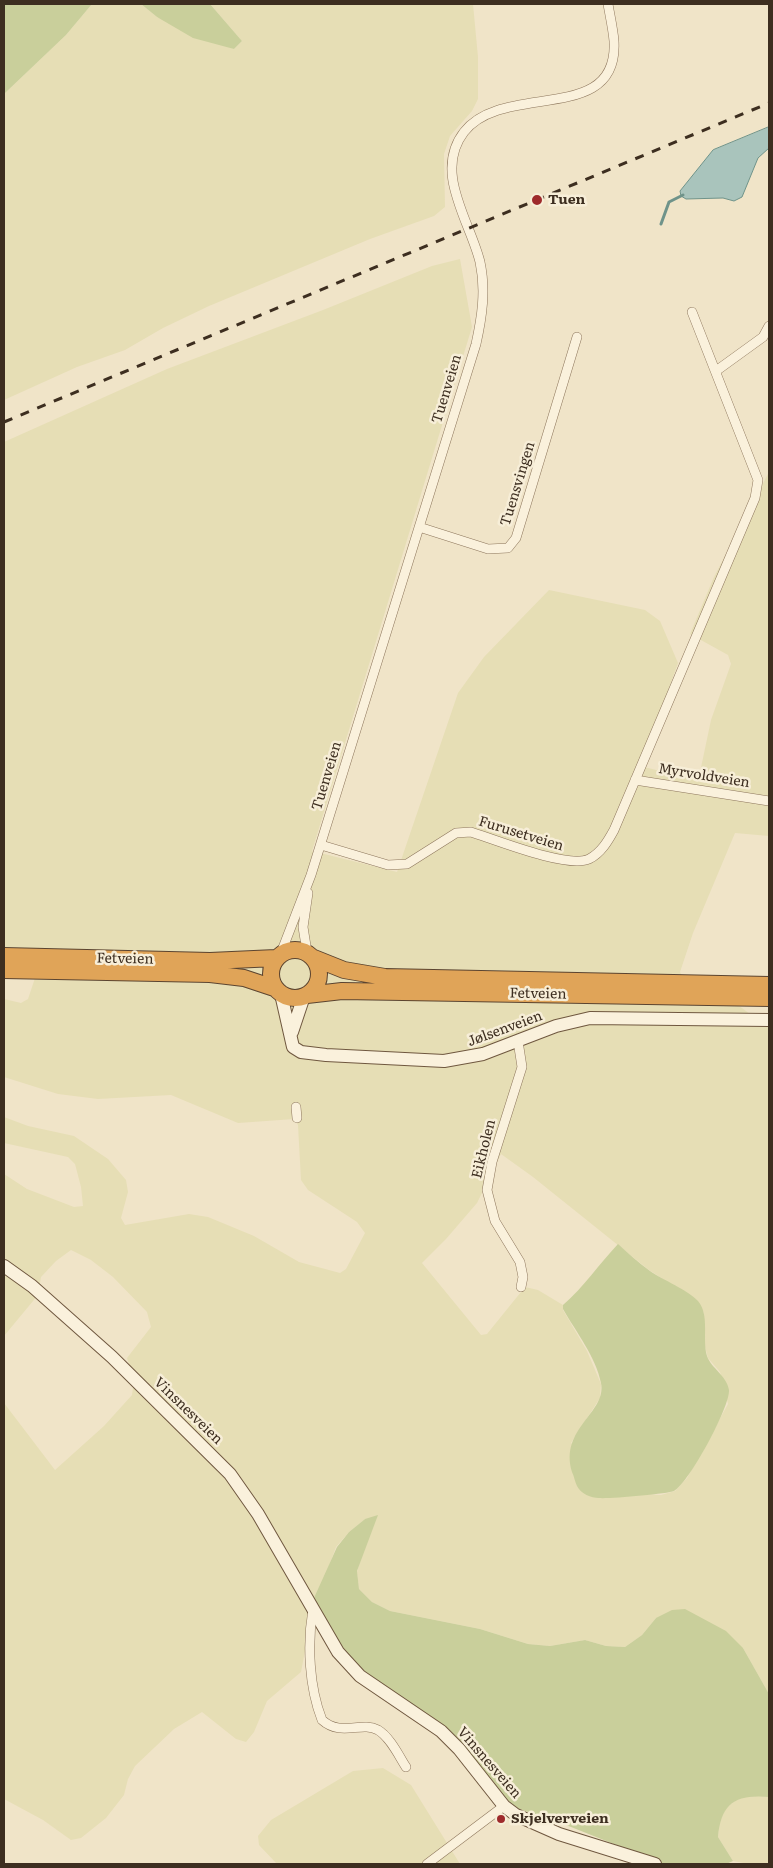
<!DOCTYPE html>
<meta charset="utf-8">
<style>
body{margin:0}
#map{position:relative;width:773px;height:1868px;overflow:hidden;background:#f0e4c8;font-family:Literata,serif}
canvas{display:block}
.frame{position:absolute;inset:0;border:5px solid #3d2e20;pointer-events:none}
</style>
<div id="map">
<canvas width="773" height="1868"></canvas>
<div class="frame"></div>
</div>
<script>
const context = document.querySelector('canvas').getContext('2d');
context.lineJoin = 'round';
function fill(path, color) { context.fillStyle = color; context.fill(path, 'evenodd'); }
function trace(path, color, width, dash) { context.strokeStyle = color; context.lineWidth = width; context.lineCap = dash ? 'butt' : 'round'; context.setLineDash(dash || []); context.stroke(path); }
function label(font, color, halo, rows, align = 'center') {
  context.font = font + ' Literata,serif'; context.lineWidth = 5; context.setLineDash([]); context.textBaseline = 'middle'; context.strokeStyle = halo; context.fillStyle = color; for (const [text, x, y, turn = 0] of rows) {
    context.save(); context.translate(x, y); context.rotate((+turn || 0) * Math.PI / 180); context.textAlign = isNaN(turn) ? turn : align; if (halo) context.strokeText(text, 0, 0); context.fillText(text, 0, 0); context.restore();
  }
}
fill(new Path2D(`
 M 92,4 L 141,4 L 157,17 L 234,49 L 242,41 L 210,4 L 473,4 L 478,57 L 478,99 L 472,111 L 450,136 L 444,154 L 445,207 L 434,216 L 370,239 L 209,306 L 163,328 L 125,350 L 77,367 L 4,400 L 4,94 L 66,35 Z
 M 460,259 L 472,327 L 312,851 L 397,872 L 458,693 L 484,657 L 549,590 L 645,610 L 660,621 L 678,663 L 643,760 L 644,767 L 693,779 L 699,777 L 711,720 L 731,664 L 728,655 L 690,634 L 714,577 L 769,472 L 769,836 L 735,833 L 693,933 L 680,972 L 682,976 L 708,983 L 769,1028 L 769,1694 L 743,1648 L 656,1618 L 642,1635 L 625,1647 L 606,1646 L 585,1640 L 550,1646 L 528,1644 L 480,1629 L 390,1611 L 372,1602 L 359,1589 L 357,1572 L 363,1551 L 365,1519 L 349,1532 L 336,1547 L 313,1609 L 301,1672 L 267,1701 L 254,1732 L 246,1742 L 236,1739 L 202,1712 L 174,1729 L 135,1766 L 128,1779 L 124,1795 L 106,1818 L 81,1838 L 71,1840 L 43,1820 L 4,1799 L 4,1403 L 55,1470 L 104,1426 L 132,1395 L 134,1381 L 127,1358 L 151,1327 L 147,1312 L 113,1277 L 91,1260 L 71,1250 L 56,1261 L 41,1277 L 38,1295 L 4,1336 L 4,1174 L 27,1189 L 74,1207 L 83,1206 L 81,1187 L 75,1164 L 68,1157 L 4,1143 L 4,1117 L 28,1126 L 74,1136 L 108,1159 L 126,1180 L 128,1192 L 121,1218 L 125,1225 L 189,1214 L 208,1217 L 254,1236 L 299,1262 L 340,1273 L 346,1269 L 365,1233 L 357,1222 L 308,1190 L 301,1180 L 298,1125 L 294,1119 L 238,1123 L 171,1095 L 98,1099 L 58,1094 L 4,1077 L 4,999 L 21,1003 L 28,999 L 42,957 L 4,950 L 4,442 L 167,369 L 323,310 L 432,266 ZM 501,1154 L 533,1177 L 649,1270 L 697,1301 L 704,1313 L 704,1343 L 708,1358 L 720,1372 L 728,1404 L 687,1478 L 675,1491 L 661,1495 L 639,1494 L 571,1443 L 600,1398 L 601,1384 L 587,1351 L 563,1310 L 563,1305 L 538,1290 L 525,1287 L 487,1334 L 481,1335 L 422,1263 L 446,1239 L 477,1203 Z
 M 383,1768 L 411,1785 L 460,1864 L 277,1864 L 259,1845 L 258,1836 L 271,1820 L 353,1771 Z
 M 756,1796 L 769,1797 L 769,1864 L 749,1864 L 733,1861 L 718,1837 L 719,1821 L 726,1808 L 739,1798 Z`), '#e6deb5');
fill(new Path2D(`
 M 4,4 L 92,4 L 66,35 L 4,94 Z
 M 141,4 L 210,4 L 242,41 L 234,49 L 193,38 L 157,17 Z
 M 618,1244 C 628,1253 639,1263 650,1271 C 663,1280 688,1290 698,1301 C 710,1315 702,1339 707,1356 C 711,1368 727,1376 729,1390 C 730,1407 689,1483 674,1491 C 667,1494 608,1499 599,1498 C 591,1498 581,1494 577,1486 C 575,1482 574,1476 572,1472 C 559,1428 607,1413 601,1383 C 596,1357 576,1332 563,1309 L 563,1305 C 584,1287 599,1264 618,1244 Z
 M 378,1515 L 357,1571 L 359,1589 L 372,1602 L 390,1611 L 480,1629 L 528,1644 L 550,1646 L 585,1640 L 606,1646 L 625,1647 L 642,1635 L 656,1618 L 672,1610 L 685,1609 L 726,1631 L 743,1648 L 769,1694 L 769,1797 C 736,1794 721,1803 718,1837 L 733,1861 L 726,1864 L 664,1864 L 561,1823 L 513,1807 L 442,1731 L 344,1656 L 313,1609 L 314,1598 L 337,1547 L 349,1532 L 365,1519 Z`), '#c9cf9b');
const water = new Path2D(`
 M 769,127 L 769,148 L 758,158 L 742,197 L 734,201 L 723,198 L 686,199 L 681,196 L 680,191 L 713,150 Z`);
fill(water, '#a9c4bc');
trace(water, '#6f938a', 1);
trace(new Path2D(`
 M 661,224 L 669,202 L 683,195`), '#6f938a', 3);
const street = new Path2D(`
 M 716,371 L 763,337 L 769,326
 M 419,527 L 488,549 L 508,548 L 516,538 L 577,337
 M 635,780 L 769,801
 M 321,845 L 388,865 L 407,864 L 456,833 L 471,832 C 496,840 568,869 589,859 C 601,853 608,841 614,830 L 755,498 L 758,480 L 692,312
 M 307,952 L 303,927 L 308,893
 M 281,953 L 311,875 L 476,344 C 482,317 486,290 480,262 C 470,221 433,172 464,132 C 503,81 619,126 614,41 C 613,29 610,16 608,4
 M 518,1041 L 522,1067 L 492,1162 L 487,1190 L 495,1221 L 520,1262 L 523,1277 L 521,1287
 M 296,1107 L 297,1118
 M 313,1609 C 307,1644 309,1687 322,1720 C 341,1737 361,1721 378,1730 C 390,1737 399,1756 406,1767
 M 427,1864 L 504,1806`);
const secondary = new Path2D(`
 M 281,994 L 293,1047 L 301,1052 L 326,1055 L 444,1061 L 483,1054 L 556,1026 L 590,1018 L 769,1020
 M 292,1032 L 304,996
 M 4,1266 L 32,1286 L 112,1357 L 230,1474 L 258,1514 L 338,1652 L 360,1676 L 441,1731 L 459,1749 L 504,1806 L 516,1815 L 559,1834 L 655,1864`);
const highway = new Path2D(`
 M271 974a24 24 0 1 1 48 0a24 24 0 1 1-48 0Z
 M 4,956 L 210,961 L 276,958
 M 314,958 L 344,970 L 385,977 L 769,985
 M 4,970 L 210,974 L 244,978 L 274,988
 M 307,995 L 342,991 L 769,998`);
trace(street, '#8d765c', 10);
trace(secondary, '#6f573f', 14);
trace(highway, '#5b4430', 18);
trace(street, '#faf1dc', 9);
trace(secondary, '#faf1dc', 12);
trace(highway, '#e0a458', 16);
trace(new Path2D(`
 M 4,422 L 769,103`), '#3d2e20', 3, [9, 9]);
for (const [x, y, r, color] of [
 [537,200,6,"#9e2a2b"],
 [501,1819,5,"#9e2a2b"]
]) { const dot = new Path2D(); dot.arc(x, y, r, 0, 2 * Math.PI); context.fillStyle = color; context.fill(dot); trace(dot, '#f7eed8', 2); }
label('bold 14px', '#3d2e20', '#f7eed8', [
 ["Tuen",548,200],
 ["Skjelverveien",511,1819]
], 'left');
label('14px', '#3d2e20', '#f7eed8', [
 ["Tuenveien",447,389,-73],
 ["Tuensvingen",518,484,-73],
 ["Tuenveien",327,776,-73],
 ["Myrvoldveien",704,776,9],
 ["Furusetveien",521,834,17],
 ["Fetveien",125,959,1],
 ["Fetveien",538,994,1],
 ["Jølsenveien",505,1029,-20],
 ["Eikholen",484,1149,-76],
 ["Vinsnesveien",188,1411,44],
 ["Vinsnesveien",489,1763,49]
]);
</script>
